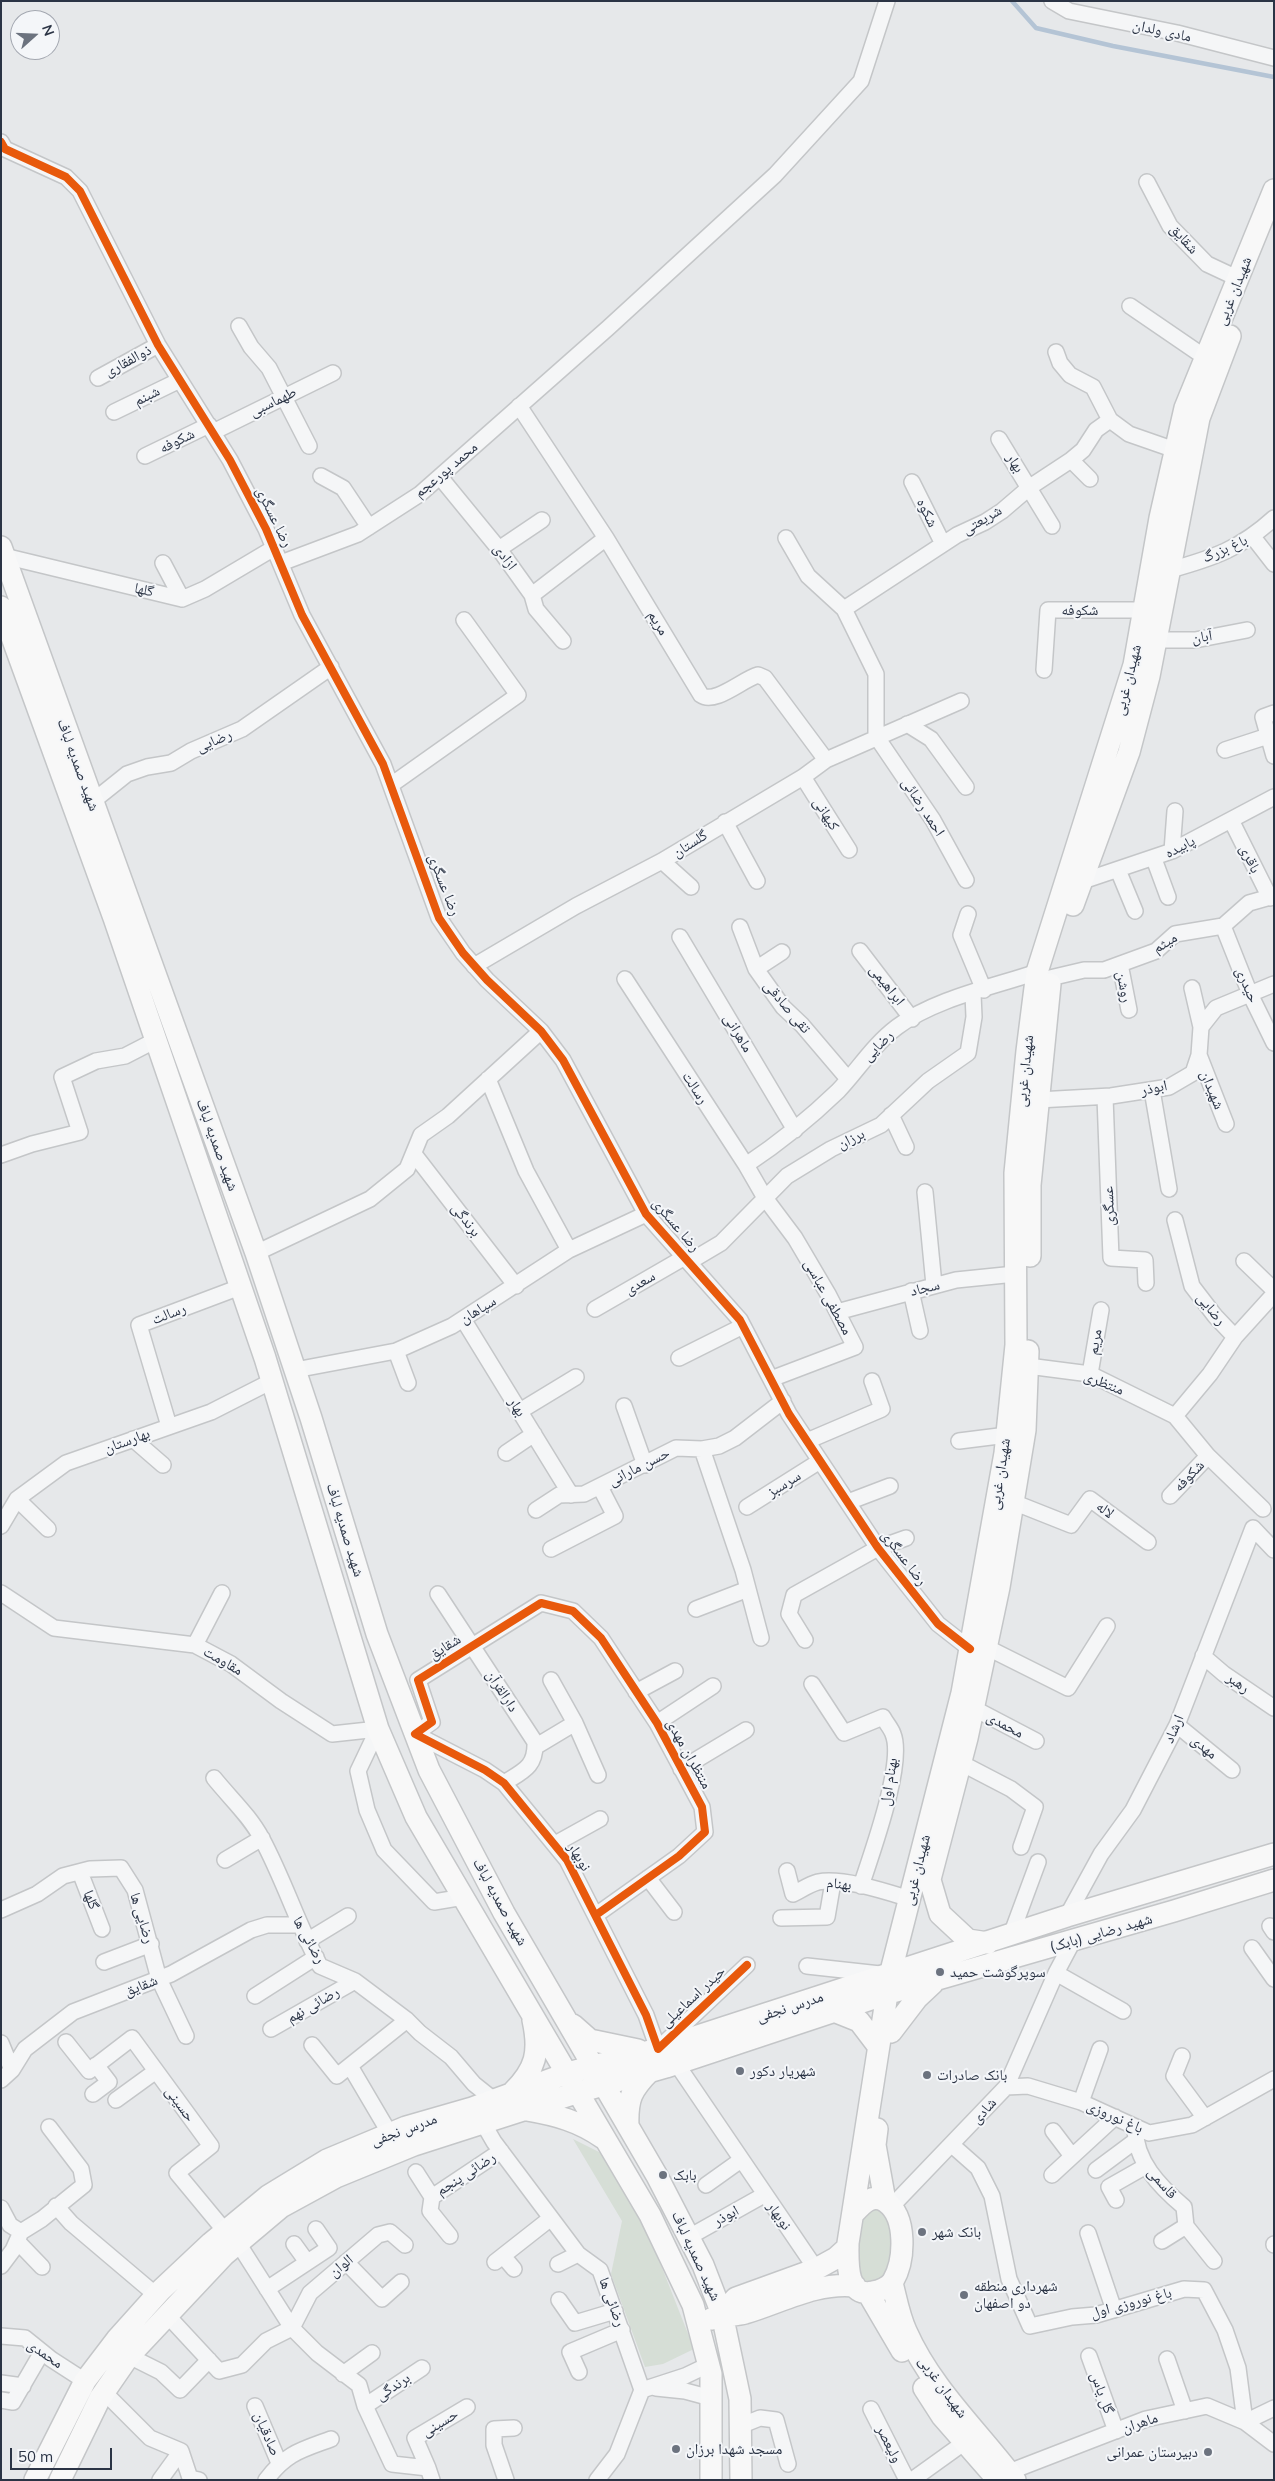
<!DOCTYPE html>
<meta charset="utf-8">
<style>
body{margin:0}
#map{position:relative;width:1275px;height:2481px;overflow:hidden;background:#e6e8ea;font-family:Mulish,sans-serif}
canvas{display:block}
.frame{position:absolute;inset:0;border:2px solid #2b3445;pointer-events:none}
.north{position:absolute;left:10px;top:10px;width:50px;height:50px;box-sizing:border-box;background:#f4f6f9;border:1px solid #a4a8b1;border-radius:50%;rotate:70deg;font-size:14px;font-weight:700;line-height:20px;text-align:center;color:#2b3445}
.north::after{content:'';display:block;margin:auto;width:18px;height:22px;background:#6c737f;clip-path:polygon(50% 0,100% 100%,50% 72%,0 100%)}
.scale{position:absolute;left:10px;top:2448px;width:102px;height:22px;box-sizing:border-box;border:2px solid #2b3445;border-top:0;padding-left:6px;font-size:15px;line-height:18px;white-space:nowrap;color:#2b3445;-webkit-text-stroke:4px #f4f6f9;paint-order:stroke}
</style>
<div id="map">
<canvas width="1275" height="2481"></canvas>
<div class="frame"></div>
<div class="north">N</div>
<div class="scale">50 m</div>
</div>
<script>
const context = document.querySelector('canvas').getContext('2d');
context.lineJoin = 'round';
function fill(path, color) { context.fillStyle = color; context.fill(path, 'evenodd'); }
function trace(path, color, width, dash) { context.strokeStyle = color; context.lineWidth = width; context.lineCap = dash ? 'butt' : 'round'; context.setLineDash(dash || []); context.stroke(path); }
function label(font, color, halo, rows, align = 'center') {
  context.font = font + ' Mulish,"Noto Naskh Arabic",sans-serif'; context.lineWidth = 4; context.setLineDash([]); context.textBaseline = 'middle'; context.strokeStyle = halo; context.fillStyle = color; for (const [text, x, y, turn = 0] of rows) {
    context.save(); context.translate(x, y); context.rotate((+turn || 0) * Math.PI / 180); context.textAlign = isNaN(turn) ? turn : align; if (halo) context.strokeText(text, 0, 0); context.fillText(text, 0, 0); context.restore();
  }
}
fill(new Path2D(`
 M 573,2139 L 601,2153 L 646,2227 L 694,2349 L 663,2364 L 645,2367 L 611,2274 L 622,2221 Z
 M 873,2208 L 884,2210 L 893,2224 L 889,2270 L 875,2286 L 857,2281 L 857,2222 Z`), '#d6ded6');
trace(new Path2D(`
 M 1012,1 L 1036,28 L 1113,46 L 1274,77`), '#b4c4d5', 4.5);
const street = new Path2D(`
 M 1052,1 L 1069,11 L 1177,33 L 1274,58
 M 1,142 L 5,149 L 66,177 L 80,191 L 158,345 L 230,460 L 266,529 L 302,615 L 383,764 L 439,918 L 463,953 L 487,980 L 541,1031 L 563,1060 L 646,1214 L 740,1320 L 789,1414 L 878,1548 L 938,1624 L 970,1649
 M 1147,182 L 1170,226 L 1207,264 L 1239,279
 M 1130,306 L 1206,358
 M 239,326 L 251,347 L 269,368 L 309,446
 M 1056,352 L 1060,363 L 1070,375 L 1093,387 L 1110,420 L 1129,434 L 1175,450
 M 98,378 L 158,345
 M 519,406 L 606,538 L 701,695 C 715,705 743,679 758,675 L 765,678 L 826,760
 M 114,412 L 180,380
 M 213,432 L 333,373
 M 999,439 L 1052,526
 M 145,456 L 209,425
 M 1071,460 L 1090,479
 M 321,476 L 343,488 L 369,527
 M 440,477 L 499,549 L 532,595 L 536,609 L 563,641
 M 912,482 L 943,544
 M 1253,537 L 1274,564
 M 786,538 L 808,576 L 844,609 L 876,674 L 876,736 L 933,820 L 966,880
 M 499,549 L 542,520
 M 4,556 L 182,599 L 205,589 L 274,548
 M 163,563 L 182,599
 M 281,563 L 358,534 L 420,494 L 608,328 L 775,175 L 861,81 L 887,1
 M 1170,570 C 1213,558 1240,549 1274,518
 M 532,595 L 606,538
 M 844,609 L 957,535 L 985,522 L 1002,511 L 1030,487 L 1071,460 L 1083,450 L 1096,430 L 1110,420
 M 1156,640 L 1195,640 L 1247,630
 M 1044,670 L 1048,610 L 1143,610
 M 1274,713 L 1263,717 L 1274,756
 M 907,724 L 931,739 L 966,787
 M 1225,750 L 1268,736
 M 803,777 L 849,850
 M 391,785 L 518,695 L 464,620
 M 92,802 L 127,774 L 147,767 L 171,763 L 191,751 L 242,729 L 331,667
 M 1231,820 L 1270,898
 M 725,822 L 757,881
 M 1172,851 L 1175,811
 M 1154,859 L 1168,897
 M 662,861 L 691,887
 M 1118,870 L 1135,911
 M 1080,882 L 1172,851 L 1274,797
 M 968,914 L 961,935 L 984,990
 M 1223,926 L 1250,994 L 1274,1043
 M 740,927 L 756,969 L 783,1007 L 802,1025 L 848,1079
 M 680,937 L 795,1130
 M 860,951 L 912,1019
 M 1120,964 L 1129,1010
 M 474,966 L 576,906 L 662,861 L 803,777 L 826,760 L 961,701
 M 756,969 L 782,952
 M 1050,978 L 1084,970 L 1104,970 L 1156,951 L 1175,934 L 1223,926 L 1249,903 L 1274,896
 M 625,979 L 746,1165 L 765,1198 L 795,1238 L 828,1294 L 855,1347 L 771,1379
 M 1192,988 L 1201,1027
 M 1199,1055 L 1226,1124
 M 488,1079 L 526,1171 L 569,1250
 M 1152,1090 L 1169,1189
 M 1105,1097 L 1111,1258 L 1145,1260 L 1146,1283
 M 1038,1100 L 1111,1096 L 1169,1087 L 1193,1073 L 1199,1055 L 1201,1027 L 1216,1008 L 1274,984
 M 891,1115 L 906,1147
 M 414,1154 L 516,1286
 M 1,1155 L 32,1144 L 80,1132 L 62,1077 L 96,1061 L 125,1056 L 156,1040
 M 746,1165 C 779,1143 810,1118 838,1091 C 858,1070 873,1045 897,1027 C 934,999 993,987 1037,972
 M 925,1192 L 934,1285
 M 1175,1220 L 1192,1286 L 1215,1316 L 1235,1337
 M 256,1253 L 370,1199 L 407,1169 L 421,1135 L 448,1116 L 541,1031
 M 1244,1261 L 1274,1290
 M 689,1262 L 721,1243 L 787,1176 L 831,1149 L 881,1125 L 928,1081 L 968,1053 L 974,1017 L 973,994
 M 911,1291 L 920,1331
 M 595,1309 L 685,1257
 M 837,1312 L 956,1280 L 1015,1274
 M 463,1319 L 571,1495
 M 396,1351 L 408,1383
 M 679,1358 L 743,1326
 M 1028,1366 L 1090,1374 L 1175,1416 L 1208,1456 L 1263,1509
 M 295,1370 L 396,1351 L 452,1326 L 569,1250 L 646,1214
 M 1090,1374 L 1101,1310
 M 624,1406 L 645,1465
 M 520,1411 L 576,1377
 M 1175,1416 L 1210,1374 L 1235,1337 L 1274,1294
 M 169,1426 L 139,1325 L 240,1287
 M 133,1439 L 163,1465
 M 807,1441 L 882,1409 L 872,1381
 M 959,1441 L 1007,1435
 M 702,1449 L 743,1570 L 761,1638
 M 506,1453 L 534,1434
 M 1170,1496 L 1208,1456
 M 17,1499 L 48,1529
 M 848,1502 L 890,1486
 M 1013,1502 L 1071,1525 L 1090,1499 L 1148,1542
 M 747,1507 L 820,1461
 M 536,1510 L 559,1495 L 584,1494 L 676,1448 L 702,1449 L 719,1446 L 735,1438 L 783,1401
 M 1,1526 L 17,1499 L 66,1463 L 211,1412 L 272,1381
 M 551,1549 L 615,1516 L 600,1487
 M 1,1593 L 54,1628 L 195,1645 L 231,1664 L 281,1701 L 332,1734 L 378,1729
 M 438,1594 L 535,1742 C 536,1767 523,1771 504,1783
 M 696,1609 L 748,1589
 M 805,1640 L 789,1614 L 794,1595 L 878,1548 L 906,1538
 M 195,1645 L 222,1593
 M 986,1647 L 1068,1688 L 1107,1626
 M 1203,1656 L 1224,1674 L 1274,1708
 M 551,1680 L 575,1723 L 598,1775
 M 812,1684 L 844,1733 L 883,1717 C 886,1723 891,1728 893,1734 C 905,1763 871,1855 861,1886
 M 636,1692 L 675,1671
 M 973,1708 L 1036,1741
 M 657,1723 L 713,1686
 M 1177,1725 L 1232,1770
 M 378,1729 L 358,1771 L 367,1810 L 384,1850 L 434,1902 L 464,1897
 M 535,1747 L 575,1723
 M 961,1763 L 1011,1789 L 1035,1807 L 1021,1847
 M 681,1769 L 746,1730
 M 214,1778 C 230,1798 250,1816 262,1839 C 284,1880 298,1925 320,1966 L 355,1981 L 407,2020 L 420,2033 L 451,2057 L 474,2084 L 494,2100
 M 555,1844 L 600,1819
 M 225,1860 L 262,1838
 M 787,1871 L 793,1894 C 801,1890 810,1884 818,1882 C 842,1877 887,1892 910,1899
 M 80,1872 L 102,1929
 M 648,1878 L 674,1912
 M 1,1910 L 37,1894 L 63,1876 L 90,1869 L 121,1868 L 135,1890 L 159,1979 L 186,2036
 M 596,1915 L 679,1856 L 705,1832 L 702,1807 L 657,1723 L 601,1638 L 573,1611 L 541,1603 L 418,1680 L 432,1722 L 415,1734 L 485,1770 L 504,1783 L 567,1860 L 646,2015 L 658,2049 L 747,1965
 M 1067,1916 L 1101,1854 L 1133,1810 L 1177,1725 L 1253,1528 L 1274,1550
 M 781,1918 L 827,1917 L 833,1882
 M 1270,1926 L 1274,1932
 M 1011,1935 L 1038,1862
 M 307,1941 L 348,1916
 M 1252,1948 L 1274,1979
 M 104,1962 L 151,1944
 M 807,1966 L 880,1974
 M 1056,1973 L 1123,2011
 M 255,1996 L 316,1957
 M 271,2029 L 355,1981
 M 66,2042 L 89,2071 L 132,2038 L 211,2146 L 177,2173 L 225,2231
 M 1,2043 L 12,2070
 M 312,2045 L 337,2076 L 407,2020
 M 1182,2056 L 1174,2076 L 1205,2118
 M 676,2063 L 816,2269
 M 350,2066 L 390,2134
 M 1,2080 L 12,2070 L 25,2049 L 73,2012 L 171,1974 L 251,1930 L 267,1925 L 299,1925
 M 1006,2087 L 1028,2086 L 1081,2102 L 1149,2133 L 1192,2125 L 1274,2079
 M 93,2094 L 109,2082 L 96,2065
 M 116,2100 L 156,2071
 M 1081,2102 L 1100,2049
 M 483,2123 L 494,2142 L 578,2254 L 600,2270 L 642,2390 L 617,2454 L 597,2480
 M 1135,2127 C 1135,2161 1159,2186 1184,2207 L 1186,2226 L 1214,2261
 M 1053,2131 L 1072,2156
 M 952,2145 L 978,2168 L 992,2196 L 1009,2279 L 1030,2326 L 1072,2317 L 1096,2315 L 1184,2289 L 1204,2290 L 1225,2330 L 1238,2368 L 1245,2422 L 1274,2408
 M 1096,2170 L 1135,2141
 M 416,2172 L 432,2197 L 430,2211 L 450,2236
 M 1052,2175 L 1115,2117
 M 706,2185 L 741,2160
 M 432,2197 L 501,2151
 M 1116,2200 L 1109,2187 L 1146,2166
 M 56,2206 L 71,2223 L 156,2295
 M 891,2207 L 1006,2087 L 1056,1973 L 1073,1941
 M 1,2208 L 10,2225 L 21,2232 L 42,2219 L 84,2185 L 81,2169 L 49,2127
 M 1088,2233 L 1114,2310
 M 689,2237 L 764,2195
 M 17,2241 L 42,2267
 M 1162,2241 L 1186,2226
 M 238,2243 L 292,2328 L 317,2353 L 359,2385 L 365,2406 L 392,2464 L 428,2468 L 432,2480
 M 294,2244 L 307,2262
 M 1274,2245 L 1274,2244
 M 503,2256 L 514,2269
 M 346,2262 L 382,2299 L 401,2282
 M 495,2262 L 551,2218
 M 558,2264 L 578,2254
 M 1,2266 L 13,2250 L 21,2232
 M 267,2289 L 329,2248 L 316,2229
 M 559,2300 L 575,2323 L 615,2311
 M 167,2315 L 219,2371 L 242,2365 L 266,2341 L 292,2328 L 310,2293 L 378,2235 L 390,2232 L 405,2245
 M 1,2336 L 25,2338 L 51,2359 L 85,2381
 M 129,2356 L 161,2372 L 180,2390 L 209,2360
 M 1089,2356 L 1116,2431
 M 1167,2359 L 1185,2411
 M 579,2372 L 570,2352 L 622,2330
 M 343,2374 L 372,2353
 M 1,2383 L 23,2386
 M 656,2388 L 685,2391 L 711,2398
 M 642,2390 L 685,2376 L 708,2365
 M 104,2392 L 150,2438 L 181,2451 L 190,2478 L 199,2480
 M 1,2400 L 13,2402 L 42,2352
 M 255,2406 L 279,2463
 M 365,2406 L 422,2368
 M 871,2409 L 907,2480
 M 740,2426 L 760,2418 L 776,2420 L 788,2464
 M 428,2468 L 415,2438 L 467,2407
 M 1009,2472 L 1146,2419 L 1207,2406 L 1245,2422 L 1274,2444
 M 160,2480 L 181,2451
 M 266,2480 C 286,2453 301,2450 331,2439
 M 506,2480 L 494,2445 L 494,2429 L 514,2428
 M 912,2480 L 965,2442`);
const secondary = new Path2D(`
 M 1,547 L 256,1253 L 311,1418 L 377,1634 L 429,1770 L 504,1913 L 657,2176 L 703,2265 L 722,2314 L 740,2399 L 741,2480
 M 1,607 L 114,918 L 265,1358 L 378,1729 L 416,1817 L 650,2215 L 693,2305 L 711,2374 L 711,2480
 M 1073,905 L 1129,752 L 1149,676 L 1199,418 L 1230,336
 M 1030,1256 L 1030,1185 L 1050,984
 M 930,1880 L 940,1914 L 968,1940 L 988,1943
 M 929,1883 L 967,1738 L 999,1587 L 1025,1430 L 1028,1351
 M 834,2011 L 859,2021 L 878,2046
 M 573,2025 L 590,2040 L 638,2050
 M 891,2032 L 917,1998 L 933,1983
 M 513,2092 C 536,2069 540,2052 533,2020
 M 527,2110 C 556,2115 579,2121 603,2138
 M 628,2126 C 627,2099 631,2090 650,2071
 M 877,2129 L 875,2145 L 885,2201
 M 854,2213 C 862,2204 873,2192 886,2202 C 907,2217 905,2260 893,2281 C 889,2287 880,2291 873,2292 C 845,2298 848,2261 848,2243 L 890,1975 L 962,1693 L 1005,1453 L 1016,1345 L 1015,1173 L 1027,1051 L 1037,972 L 1134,665 L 1160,518 L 1185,408 L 1274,190
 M 892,2283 C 896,2298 899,2316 906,2331 C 931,2388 978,2431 1015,2480
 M 868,2293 L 902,2351
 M 722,2314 L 736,2298 L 816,2269 L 836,2258 L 848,2247
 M 711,2319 C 723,2314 734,2316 745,2313 C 782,2302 816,2282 855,2286
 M 924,2388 L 942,2416 L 998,2480
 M 35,2480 L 85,2381 L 117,2339 L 161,2290 L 211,2243 L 268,2196 L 327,2160 L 406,2127 L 472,2108 L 568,2073 L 658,2049 L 1067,1916 L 1274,1854
 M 60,2480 L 100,2398 L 129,2356 L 224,2255 L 281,2207 L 336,2177 L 414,2145 L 579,2092 L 666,2067 L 886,1994 L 1174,1911 L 1274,1880`);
trace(street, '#c4c6c8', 18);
trace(secondary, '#c4c6c8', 24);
trace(street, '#f5f6f7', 15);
trace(secondary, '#f8f8f8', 21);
trace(new Path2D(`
 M 1,142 L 5,149 L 66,177 L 80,191 L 158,345 L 230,460 L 266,529 L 302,615 L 383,764 L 439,918 L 463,953 L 487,980 L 541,1031 L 563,1060 L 646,1214 L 740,1320 L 789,1414 L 878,1548 L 938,1624 L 970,1649
 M 596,1915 L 679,1856 L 705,1832 L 702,1807 L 657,1723 L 601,1638 L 573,1611 L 541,1603 L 418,1680 L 432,1722 L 415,1734 L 485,1770 L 504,1783 L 567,1860 L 646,2015 L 658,2049 L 747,1965`), '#e8590c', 8);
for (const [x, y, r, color] of [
 [940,1972,5,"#6c737f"],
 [740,2071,5,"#6c737f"],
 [927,2075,5,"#6c737f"],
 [663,2175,5,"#6c737f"],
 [922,2232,5,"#6c737f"],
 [964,2295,5,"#6c737f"],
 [676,2449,5,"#6c737f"],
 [1208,2452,5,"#6c737f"]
]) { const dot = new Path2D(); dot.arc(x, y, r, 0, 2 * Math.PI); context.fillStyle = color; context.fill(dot); trace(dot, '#f4f6f9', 2); }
label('15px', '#2b3445', '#f4f6f9', [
 ["مادی ولدان",1162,31,12],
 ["شقایق",1184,239,48],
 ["شهیدان غربی",1234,291,-68],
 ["ذوالفقاری",128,361,-28],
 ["شبنم",147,396,-26],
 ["طهماسبی",273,402,-26],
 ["شکوفه",177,441,-26],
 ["بهار",1015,463,58],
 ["محمد پورعجم",446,470,-40],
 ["شکوه",927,513,64],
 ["رضا عسگری",274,517,64],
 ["شریعتی",982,520,-30],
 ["باغ بزرگ",1225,549,-24],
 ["ازادی",505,557,53],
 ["گلها",144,590,13],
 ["شکوفه",1080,610],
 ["مریم",658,623,59],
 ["آبان",1202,637,-8],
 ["شهیدان غربی",1128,680,-76],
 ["رضایی",214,741,-23],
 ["شهید صمدیه لباف",78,765,70],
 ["احمد رضائی",923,807,57],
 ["کیهانی",826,814,58],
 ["گلستان",690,844,-32],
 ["پابیده",1180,847,-27],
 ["باقری",1250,859,64],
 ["رضا عسگری",444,885,69],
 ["میثم",1165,943,-32],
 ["ابراهیمی",887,985,52],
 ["حیدری",1247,985,67],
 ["روشن",1124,987,80],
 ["تقی صادقی",787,1007,50],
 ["ماهرانی",738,1033,59],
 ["رضایی",878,1046,-45],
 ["شهیدان غربی",1025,1071,-84],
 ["رسالت",695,1088,57],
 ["ابوذر",1154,1088,-12],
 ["شهیدان",1212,1090,68],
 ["برزان",851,1139,-26],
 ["شهید صمدیه لباف",217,1145,70],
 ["عسگری",1109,1206,-92],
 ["برندگی",466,1220,52],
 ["رضا عسگری",676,1225,50],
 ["سعدی",640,1283,-30],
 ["سجاد",925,1288,-14],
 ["مصطفی عباسی",828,1297,61],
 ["رضایی",1211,1309,51],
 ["سپاهان",478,1310,-31],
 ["رسالت",169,1314,-21],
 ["مریم",1095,1342,-80],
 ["منتظری",1104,1383,22],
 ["بهار",517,1407,58],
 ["بهارستان",127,1441,-20],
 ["حسن مارانی",639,1467,-27],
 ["شهیدان غربی",1000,1474,-81],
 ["شکوفه",1189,1476,-46],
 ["سرسبز",784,1484,-32],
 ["لاله",1105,1510,37],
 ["شهید صمدیه لباف",345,1530,73],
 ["رضا عسگری",904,1558,53],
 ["شقایق",445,1647,-32],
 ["مقاومت",223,1661,30],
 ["رهبر",1238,1683,35],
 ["دارالقرآن",502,1691,57],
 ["محمدی",1005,1725,28],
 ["ارشاد",1174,1729,-66],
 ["مهدی",1204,1747,40],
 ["منتظران مهدی",689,1754,61],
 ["بهنام اول",889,1782,-81],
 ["نوبهار",579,1857,58],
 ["شهیدان غربی",917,1870,-76],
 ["بهنام",839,1884,5],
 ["گلها",91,1900,69],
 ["شهید صمدیه لباف",500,1902,61],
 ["رضایی ها",142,1918,73],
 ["شهید رضایی (بابک)",1101,1933,-16],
 ["رضائی ها",309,1940,61],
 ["شقایق",141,1986,-22],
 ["حیدر اسماعیلی",693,1997,-43],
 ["رضائی نهم",313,2005,-30],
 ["مدرس نجفی",790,2007,-18],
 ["حسینی",180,2104,54],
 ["شادی",984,2111,-48],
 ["باغ نوروزی",1115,2117,24],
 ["مدرس نجفی",404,2130,-20],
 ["رضائی پنجم",466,2174,-33],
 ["قاسمی",1162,2183,49],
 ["ابوذر",726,2216,-29],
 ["نوبهار",779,2216,55],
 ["شهید صمدیه لباف",696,2256,65],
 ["الوان",341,2266,-39],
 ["رضائی ها",612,2302,70],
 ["باغ نوروزی اول",1131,2303,-15],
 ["محمدی",45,2354,35],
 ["برندگی",393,2387,-34],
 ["شهیدان غربی",943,2387,54],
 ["گل یاس",1102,2393,70],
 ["حسینی",440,2423,-31],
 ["ماهران",1140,2423,-18],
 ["صادقیان",267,2434,67],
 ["ولیعصر",889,2444,63]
]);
label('15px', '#2b3445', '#f4f6f9', [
 ["سوپرگوشت حمید",950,1972],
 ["شهریار دکور",750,2071],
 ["بانک صادرات",937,2075],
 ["بابک",673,2175],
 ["بانک شهر",932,2232],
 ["شهرداری منطقه",974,2286],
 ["دو اصفهان",974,2303],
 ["مسجد شهدا برزان",686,2449],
 ["دبیرستان عمرانی",1198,2452,"right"]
], 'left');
</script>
